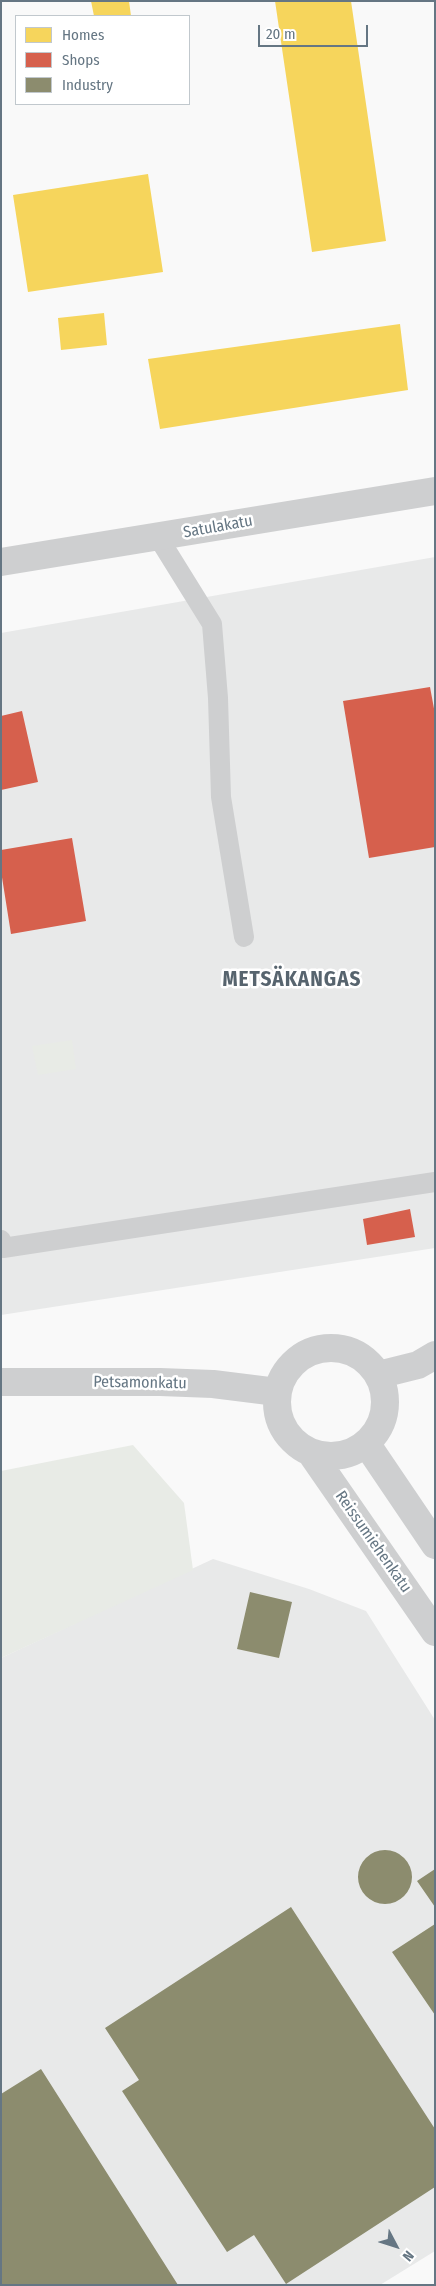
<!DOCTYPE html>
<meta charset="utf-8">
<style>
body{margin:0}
#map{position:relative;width:436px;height:2286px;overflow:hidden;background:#f9f9f9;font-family:"Fira Sans Condensed",sans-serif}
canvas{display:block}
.frame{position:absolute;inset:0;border:2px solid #657683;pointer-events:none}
.legend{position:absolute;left:15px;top:15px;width:175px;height:90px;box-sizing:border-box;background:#fff;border:1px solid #c1c8cd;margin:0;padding:6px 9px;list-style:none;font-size:15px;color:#657683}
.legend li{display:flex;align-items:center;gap:10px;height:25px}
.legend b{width:25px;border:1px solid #c1c8cd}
.north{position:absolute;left:371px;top:2221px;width:50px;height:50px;-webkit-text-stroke:4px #fff;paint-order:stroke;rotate:130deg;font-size:14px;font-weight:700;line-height:20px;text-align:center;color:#657683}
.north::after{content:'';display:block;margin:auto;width:18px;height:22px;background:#657683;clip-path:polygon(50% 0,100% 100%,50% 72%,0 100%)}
.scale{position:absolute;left:258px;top:25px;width:110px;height:22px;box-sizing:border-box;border:2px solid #657683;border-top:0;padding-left:6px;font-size:15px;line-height:18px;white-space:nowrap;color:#657683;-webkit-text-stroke:4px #fff;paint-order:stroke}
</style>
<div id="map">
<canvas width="436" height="2286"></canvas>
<div class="frame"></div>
<ul class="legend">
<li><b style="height:14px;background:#f6d55c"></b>Homes</li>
<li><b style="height:14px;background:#d6604d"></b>Shops</li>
<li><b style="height:14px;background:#8c8c6e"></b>Industry</li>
</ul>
<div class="north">N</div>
<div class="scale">20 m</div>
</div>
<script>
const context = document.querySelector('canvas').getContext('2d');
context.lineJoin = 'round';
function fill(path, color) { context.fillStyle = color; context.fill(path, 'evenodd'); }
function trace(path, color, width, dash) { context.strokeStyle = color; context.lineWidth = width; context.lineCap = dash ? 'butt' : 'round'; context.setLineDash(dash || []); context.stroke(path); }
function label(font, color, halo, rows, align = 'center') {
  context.font = font + ' "Fira Sans Condensed",sans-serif'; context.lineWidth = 5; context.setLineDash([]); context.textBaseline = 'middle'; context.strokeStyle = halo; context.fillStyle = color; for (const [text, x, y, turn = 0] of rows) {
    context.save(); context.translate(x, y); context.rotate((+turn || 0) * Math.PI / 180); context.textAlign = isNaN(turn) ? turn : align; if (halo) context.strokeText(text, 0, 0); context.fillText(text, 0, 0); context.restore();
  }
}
fill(new Path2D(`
 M 435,557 L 435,1248 L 1,1315 L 1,633 Z
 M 213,1559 L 309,1589 L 366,1611 L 435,1720 L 435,2251 L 380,2285 L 1,2285 L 1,1658 Z`), '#e8e9e9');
fill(new Path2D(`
 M 72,1040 L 76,1069 L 38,1075 L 32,1046 Z
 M 133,1445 L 184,1503 L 193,1570 L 1,1658 L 1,1471 Z`), '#e8ebe6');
fill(new Path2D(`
 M 91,1 L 129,1 L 131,16 L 94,16 Z
 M 275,1 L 351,1 L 386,241 L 312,252 Z
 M 148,174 L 163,272 L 28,292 L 13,195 Z
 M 104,313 L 107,345 L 61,350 L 58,318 Z
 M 400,324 L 408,390 L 160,429 L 148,359 Z`), '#f6d55c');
fill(new Path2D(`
 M 430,687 L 435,714 L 435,847 L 369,858 L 343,701 Z
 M 22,711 L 38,782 L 1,790 L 1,716 Z
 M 72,838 L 86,921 L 11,934 L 1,871 L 1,850 Z
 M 410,1209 L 415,1237 L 367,1245 L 363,1219 Z`), '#d6604d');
fill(new Path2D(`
 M 250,1592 L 292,1602 L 279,1658 L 237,1649 Z
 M358 1877a27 27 0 1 1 54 0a27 27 0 1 1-54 0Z
 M 435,1869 L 435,1907 L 417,1881 Z
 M 291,1907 L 435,2129 L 435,2187 L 286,2284 L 254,2235 L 227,2252 L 122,2091 L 139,2080 L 105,2028 Z
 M 435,1924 L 435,2015 L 392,1952 Z
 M 41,2069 L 178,2285 L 1,2285 L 1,2094 Z`), '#8c8c6e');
trace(new Path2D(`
 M 158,537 L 212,624 L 218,698 L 221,797 L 244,937
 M 1,1240 L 3,1248 L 435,1182`), '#cecfd0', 20);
trace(new Path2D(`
 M 1,562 L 435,491`), '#cecfd0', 28);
trace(new Path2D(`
 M277 1402a54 54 0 1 1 108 0a54 54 0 1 1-108 0Z
 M 378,1375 L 418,1365 L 435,1355
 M 1,1382 L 160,1382 L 213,1384 L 277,1392
 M 366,1443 L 435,1545
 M 311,1453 L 435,1632`), '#cecfd0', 28);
label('16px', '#657683', '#fff', [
 ["Satulakatu",218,527,-10],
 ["Petsamonkatu",140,1383,1],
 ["Reissumiehenkatu",373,1542,55]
]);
context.letterSpacing = '1px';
label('bold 21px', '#57646e', '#fff', [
 ["METSÄKANGAS",292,980]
]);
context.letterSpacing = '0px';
</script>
